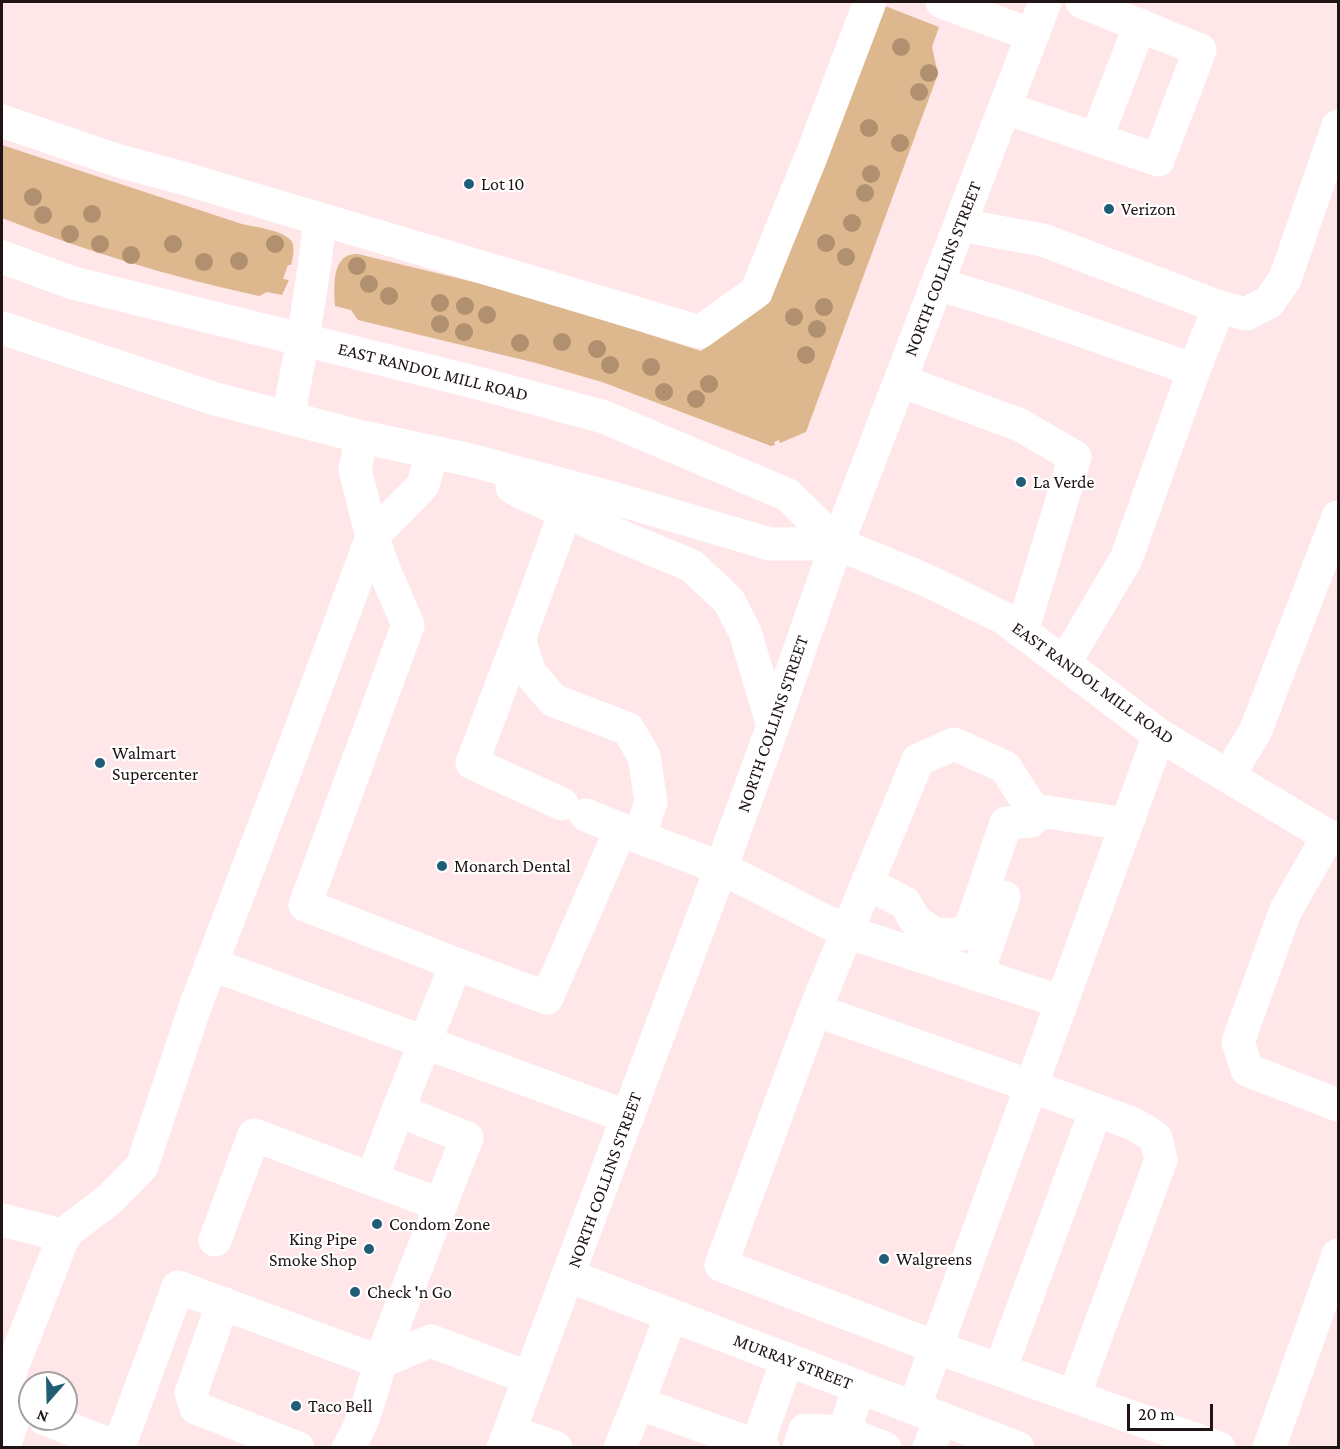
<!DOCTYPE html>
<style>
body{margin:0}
#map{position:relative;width:1340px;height:1449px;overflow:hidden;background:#ffe7e9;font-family:"Crimson Pro",serif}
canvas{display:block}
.frame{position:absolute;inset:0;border:3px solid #211415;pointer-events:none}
.north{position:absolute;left:18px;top:1371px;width:60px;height:60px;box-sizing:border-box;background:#fff;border:2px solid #a6a1a1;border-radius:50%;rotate:200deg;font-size:16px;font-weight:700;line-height:24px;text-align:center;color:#211415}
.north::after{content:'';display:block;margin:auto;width:21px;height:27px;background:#215d75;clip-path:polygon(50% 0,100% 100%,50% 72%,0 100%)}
.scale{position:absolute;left:1127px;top:1404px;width:86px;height:27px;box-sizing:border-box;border:3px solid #211415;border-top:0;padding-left:8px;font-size:18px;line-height:21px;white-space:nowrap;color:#211415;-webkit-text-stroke:4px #fff;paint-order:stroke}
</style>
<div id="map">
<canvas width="1340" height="1449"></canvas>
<div class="frame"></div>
<div class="north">N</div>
<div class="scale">20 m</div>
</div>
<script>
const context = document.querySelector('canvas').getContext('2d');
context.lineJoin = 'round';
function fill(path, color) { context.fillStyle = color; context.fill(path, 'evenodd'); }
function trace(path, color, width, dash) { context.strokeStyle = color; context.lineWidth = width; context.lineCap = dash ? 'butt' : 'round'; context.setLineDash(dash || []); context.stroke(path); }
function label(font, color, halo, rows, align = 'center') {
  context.font = font + ' "Crimson Pro",serif'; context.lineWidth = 4.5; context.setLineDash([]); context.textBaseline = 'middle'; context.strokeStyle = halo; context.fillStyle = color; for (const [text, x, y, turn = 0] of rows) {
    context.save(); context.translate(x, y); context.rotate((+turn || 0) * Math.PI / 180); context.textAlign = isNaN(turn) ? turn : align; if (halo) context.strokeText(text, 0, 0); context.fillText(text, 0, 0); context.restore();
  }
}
fill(new Path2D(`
 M 885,6 L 939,27 L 932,47 L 938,74 L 806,432 L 780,443 L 779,440 L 774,442 L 775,445 L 771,446 L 602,382 L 536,363 L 358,320 L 351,310 L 335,306 C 334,288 331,252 358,254 L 519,293 L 701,351 L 770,302 Z
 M 2,145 L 242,224 C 254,227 285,230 292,242 C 295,248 293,258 291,265 L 288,265 L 283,279 L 289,280 L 282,295 L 267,292 L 259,296 C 171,277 85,251 2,218 Z`), '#ddb88e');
trace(new Path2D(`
 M 942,2 L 1032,35
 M 1005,108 L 1158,160 L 1200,50 L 1082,2
 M 2,121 L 119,161 L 179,177 L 700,332 L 756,292 L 811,157 L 870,2
 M 1096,139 L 1140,25
 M 960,225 L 1043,240 L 1219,307 L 1194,370
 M 937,284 L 1011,306 L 1194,370 L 1126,559 L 1064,664
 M 1219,307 L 1246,314 L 1269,302 L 1285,279 L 1338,126
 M 303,339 L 315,262 L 320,220
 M 901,381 L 1020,425 L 1075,457 L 1022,632
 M 362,437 L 355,469 L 372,537 L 384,569 L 408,625 L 305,905 L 456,964
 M 567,512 L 561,524 L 519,639 L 530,673 L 553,700 L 628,729 L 644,756 L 651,802 L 639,837 L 721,868 L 847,932 L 815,1010 L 721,1265 L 935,1347 L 1219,1448
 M 519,639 L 472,763 L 562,804
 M 1228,776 L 1255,732 L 1338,517
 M 586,815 L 639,837
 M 1328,836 L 1285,912 L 1238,1042 L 1247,1070 L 1338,1105
 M 867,883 L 905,903 L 915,920 L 934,934 L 959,935 L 971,926 L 1006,823 L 1031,821
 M 211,964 L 628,1117
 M 977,975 L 1004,897
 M 1062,1002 L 847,932 L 918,760 L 954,744 L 1005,767 L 1033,810 L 1126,824
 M 815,1010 L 1031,1086 L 1096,1110 L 1134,1124 L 1156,1138 L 1161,1160 L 1074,1396
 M 372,1179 L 398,1110
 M 2,1220 L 65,1236
 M 215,1240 L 254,1135 L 441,1205
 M 569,1276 L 1018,1448
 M 223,1303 L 191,1393 L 196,1408 L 298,1448
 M 671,1316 L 638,1403 L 763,1448
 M 1000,1370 L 1096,1110
 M 2,1393 L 65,1233 L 110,1199 L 142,1166 L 195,1007 L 287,766 L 372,537 L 423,485 L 432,452
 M 914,1408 L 1159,735
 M 45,1419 L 119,1448
 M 510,1431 L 556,1448
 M 844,1432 L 885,1448
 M 757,1445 L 787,1360
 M 119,1447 L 178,1287 L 380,1362 L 431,1341 L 529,1378
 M 3,1448 L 17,1409
 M 348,1448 C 368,1417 373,1382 385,1349 C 412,1278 439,1208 467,1138 L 398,1110 L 456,964 L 547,998 L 621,829
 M 620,1448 L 638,1403
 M 799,1448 L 805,1430 L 844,1432 L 859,1387
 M 929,1448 L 941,1418
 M 1269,1448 L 1338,1255`), '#fff', 33);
trace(new Path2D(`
 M 2,257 L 73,283 L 482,384 L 604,417 L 788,495 L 838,544 L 926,580 L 1004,618 L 1159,735 L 1328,836 L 1338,840
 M 2,328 L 212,398 L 362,437 L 470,460 L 627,502 L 770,544 L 838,544
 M 288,418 L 303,339
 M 512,487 L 522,493 L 625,538 L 692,566 L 729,601 L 745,632 L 773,726
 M 503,1448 L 721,868 L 773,726 L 826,574 L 1045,2`), '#fff', 33);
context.fillStyle = '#b1906f';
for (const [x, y] of [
 [901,47],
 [929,73],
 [919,92],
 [869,128],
 [900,143],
 [871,174],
 [865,193],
 [33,197],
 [92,214],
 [43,215],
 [852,223],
 [70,234],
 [826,243],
 [100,244],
 [173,244],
 [275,244],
 [131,255],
 [846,257],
 [239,261],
 [204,262],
 [357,266],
 [369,284],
 [389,296],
 [440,303],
 [465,306],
 [824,307],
 [487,315],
 [794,317],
 [440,324],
 [817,329],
 [464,332],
 [562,342],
 [520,343],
 [597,349],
 [806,355],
 [610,365],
 [651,367],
 [709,384],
 [664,392],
 [696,399]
]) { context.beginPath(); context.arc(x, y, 9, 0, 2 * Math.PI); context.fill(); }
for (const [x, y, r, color] of [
 [469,184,6,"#215d75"],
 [1109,209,6,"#215d75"],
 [1021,482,6,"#215d75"],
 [100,763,6,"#215d75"],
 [442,866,6,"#215d75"],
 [377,1224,6,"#215d75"],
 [369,1249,6,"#215d75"],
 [884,1259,6,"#215d75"],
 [355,1292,6,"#215d75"],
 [296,1406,6,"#215d75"]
]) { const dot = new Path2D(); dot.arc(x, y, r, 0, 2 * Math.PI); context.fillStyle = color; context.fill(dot); trace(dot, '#fff', 2); }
label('18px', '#211415', '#fff', [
 ["Lot 10",481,184],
 ["Verizon",1121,209],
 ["La Verde",1033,482],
 ["Walmart",112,753],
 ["Supercenter",112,774],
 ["Monarch Dental",454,866],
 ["Condom Zone",389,1224],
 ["King Pipe",357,1239,"right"],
 ["Smoke Shop",357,1260,"right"],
 ["Walgreens",896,1259],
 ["Check 'n Go",367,1292],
 ["Taco Bell",308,1406]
], 'left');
label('18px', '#211415', '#fff', [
 ["NORTH COLLINS STREET",943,269,-69],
 ["EAST RANDOL MILL ROAD",433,372,14],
 ["EAST RANDOL MILL ROAD",1093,683,36],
 ["NORTH COLLINS STREET",773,724,-71],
 ["NORTH COLLINS STREET",605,1180,-70],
 ["MURRAY STREET",793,1362,21]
]);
</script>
